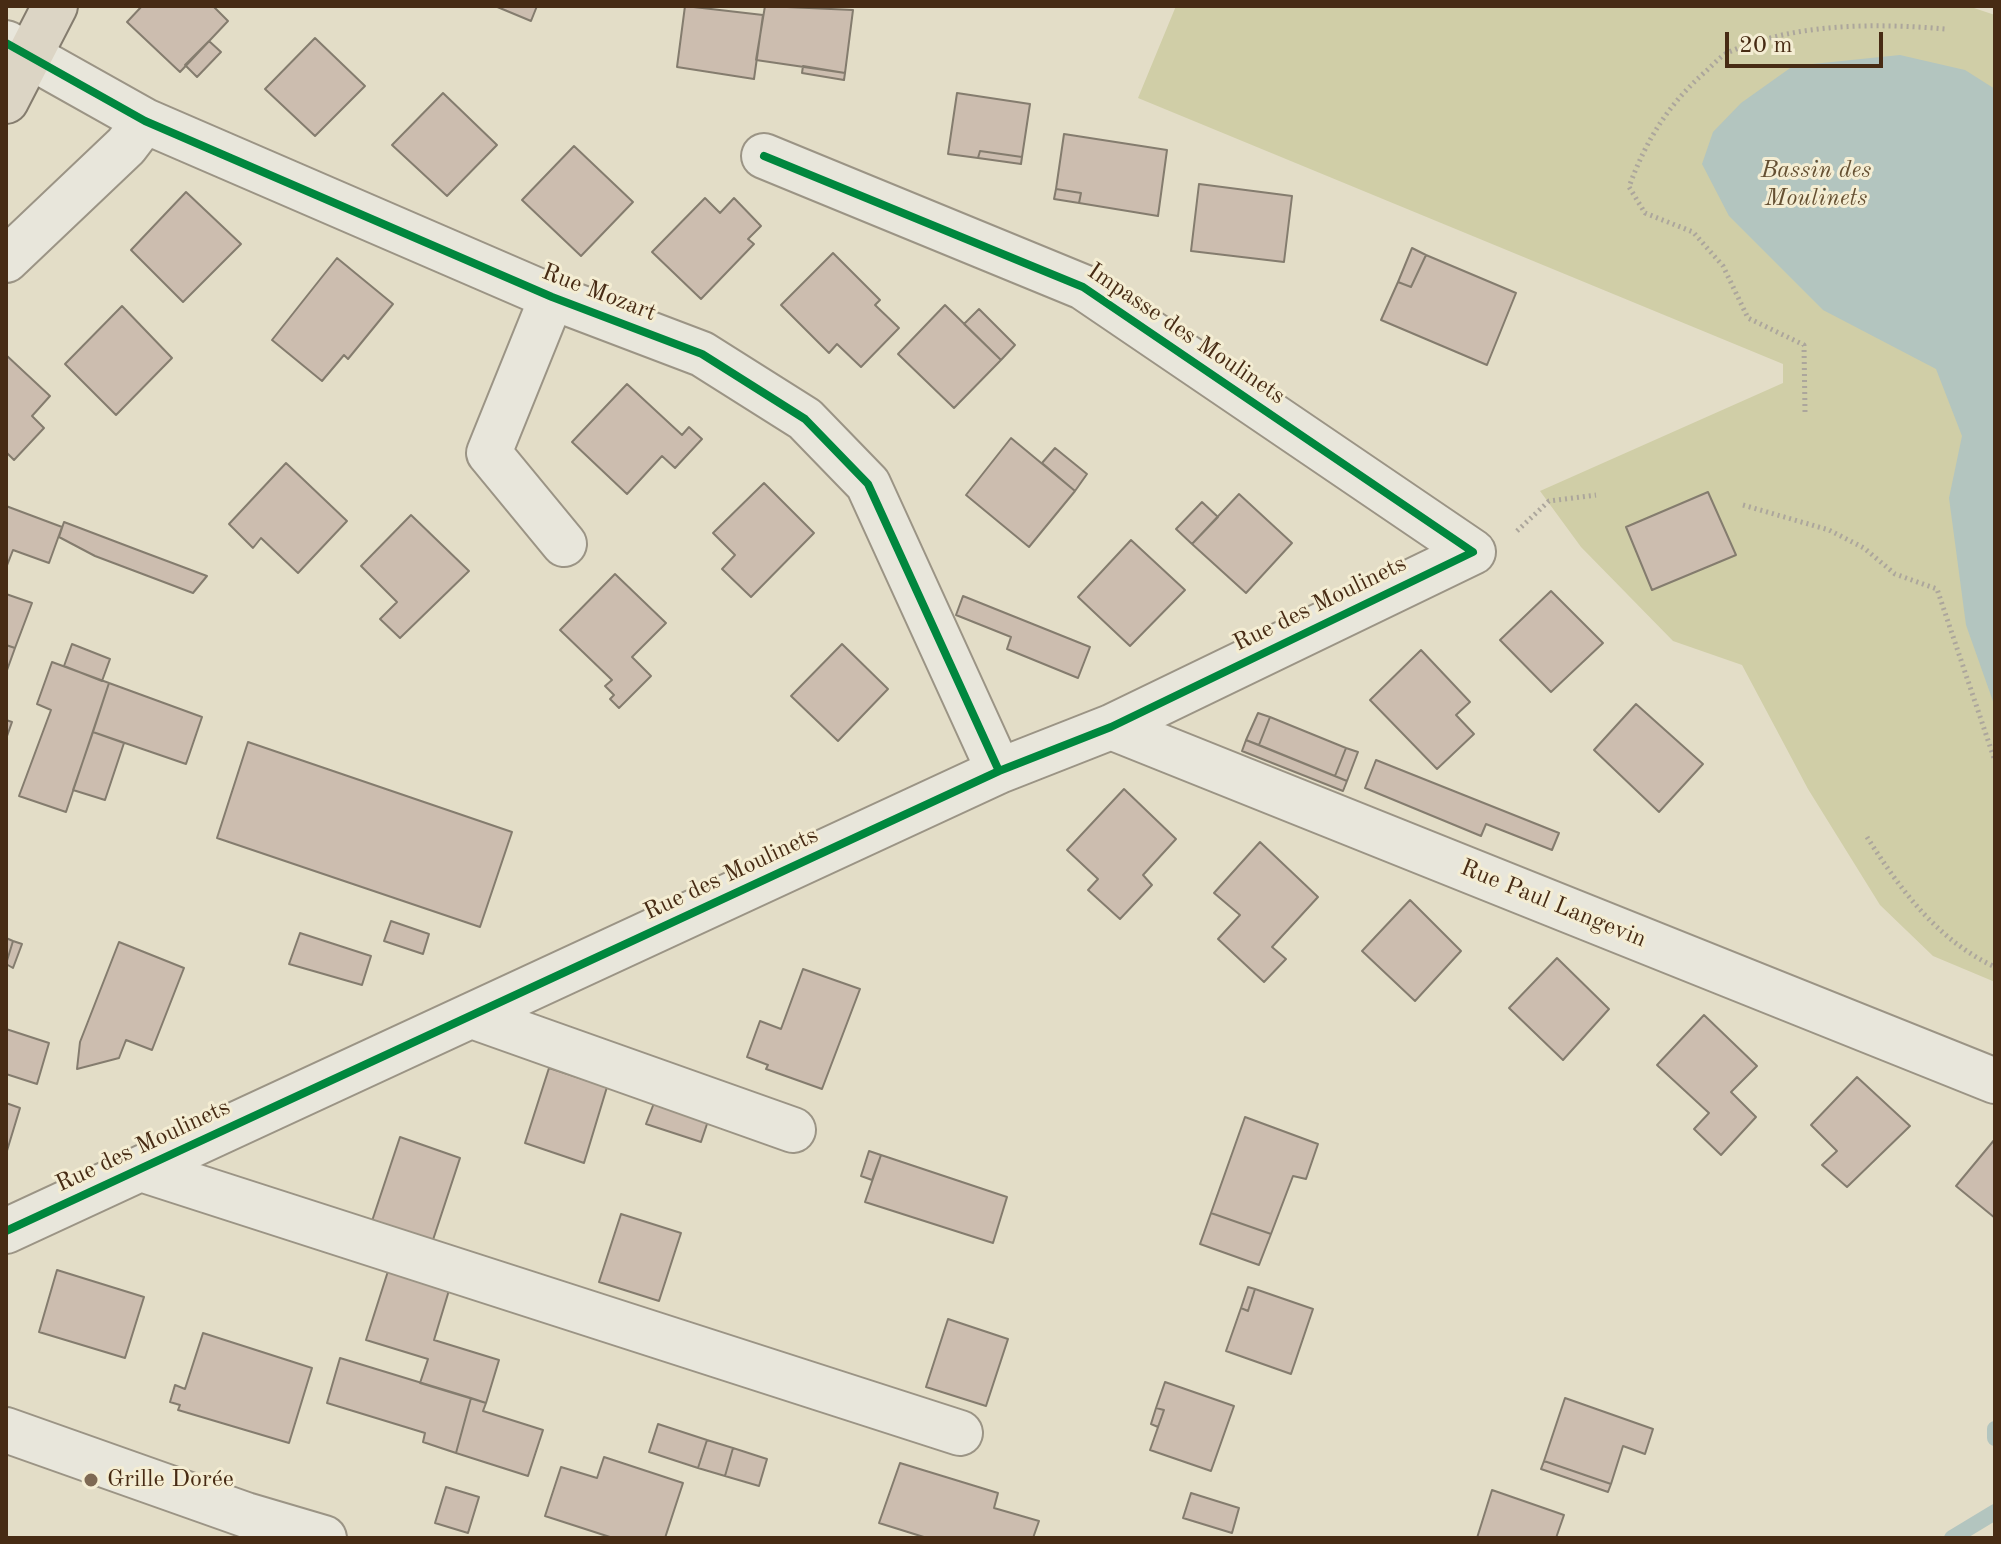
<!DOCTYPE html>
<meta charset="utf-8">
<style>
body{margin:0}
#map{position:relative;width:2001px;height:1544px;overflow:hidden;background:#e3ddc7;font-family:"Old Standard TT",serif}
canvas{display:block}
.frame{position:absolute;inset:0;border:8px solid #472b14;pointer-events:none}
.scale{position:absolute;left:1725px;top:32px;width:158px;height:36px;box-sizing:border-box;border:4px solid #472b14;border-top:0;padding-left:10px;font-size:24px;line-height:28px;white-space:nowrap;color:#472b14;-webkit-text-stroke:6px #f4edd3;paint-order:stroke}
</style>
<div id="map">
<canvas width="2001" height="1544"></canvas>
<div class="frame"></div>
<div class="scale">20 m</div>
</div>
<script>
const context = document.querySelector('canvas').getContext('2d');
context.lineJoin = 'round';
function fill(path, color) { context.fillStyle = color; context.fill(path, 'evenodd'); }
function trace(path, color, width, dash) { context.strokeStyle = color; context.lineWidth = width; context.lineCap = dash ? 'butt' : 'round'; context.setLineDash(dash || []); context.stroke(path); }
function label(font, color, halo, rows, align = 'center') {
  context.font = font + ' "Old Standard TT",serif'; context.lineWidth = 6; context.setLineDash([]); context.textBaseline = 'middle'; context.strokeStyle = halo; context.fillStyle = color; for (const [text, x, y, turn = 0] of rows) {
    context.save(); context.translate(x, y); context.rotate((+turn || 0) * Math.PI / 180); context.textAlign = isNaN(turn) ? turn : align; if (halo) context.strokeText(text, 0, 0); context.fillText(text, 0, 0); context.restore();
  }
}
fill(new Path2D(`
 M 1176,6 L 1968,6 L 1995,15 L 1995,982 L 1933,956 L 1880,905 L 1808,789 L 1742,665 L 1673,641 L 1581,547 L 1540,491 L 1783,383 L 1783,364 L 1138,98 Z`), '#d0cea7');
fill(new Path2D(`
 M 1900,55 L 1965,70 L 1995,89 L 1995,707 L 1966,625 L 1949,498 L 1962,436 L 1936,369 L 1823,310 L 1729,216 L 1702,164 L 1713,132 L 1741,103 L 1793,66 Z`), '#b3c5bf');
trace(new Path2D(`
 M 1995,1429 L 1995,1438
 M 1952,1538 L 1995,1512`), '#b3c5bf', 16);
const building = new Path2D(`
 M 142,6 L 213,6 L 228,21 L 180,72 L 127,22 Z
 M 495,6 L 537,6 L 531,21 Z
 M 685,6 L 763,15 L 754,79 L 677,67 Z
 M 765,6 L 853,10 L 845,73 L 756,60 Z
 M 315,38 L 365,86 L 315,136 L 265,89 Z
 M 209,41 L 221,52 L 197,77 L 185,65 Z
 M 803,66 L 845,73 L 844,80 L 802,73 Z
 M 443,93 L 497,145 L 447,196 L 392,145 Z
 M 957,93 L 1030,104 L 1022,157 L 980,151 L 978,158 L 948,154 Z
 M 1064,134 L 1167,150 L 1158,216 L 1079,203 L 1081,193 L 1056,189 Z
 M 574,146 L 633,202 L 581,256 L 522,200 Z
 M 980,151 L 1022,157 L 1021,164 L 978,158 Z
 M 1199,184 L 1292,196 L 1284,262 L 1191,251 Z
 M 1056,189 L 1081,193 L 1079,203 L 1054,199 Z
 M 186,192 L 241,244 L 183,302 L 131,250 Z
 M 705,198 L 720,213 L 734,198 L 761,226 L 748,239 L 754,244 L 701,299 L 652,252 Z
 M 1412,248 L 1426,255 L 1411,287 L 1398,282 Z
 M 833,253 L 880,300 L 875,305 L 899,328 L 861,367 L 837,344 L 829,353 L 781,305 Z
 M 1426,255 L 1516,293 L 1487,365 L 1381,320 L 1398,282 L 1411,287 Z
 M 337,258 L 393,304 L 348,359 L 344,355 L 322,381 L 272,340 Z
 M 945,305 L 1001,360 L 954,408 L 898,354 Z
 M 122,306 L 172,358 L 116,415 L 65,364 Z
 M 979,309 L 1015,345 L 1001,360 L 964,324 Z
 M 6,355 L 50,396 L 32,416 L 44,428 L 14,460 L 6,452 Z
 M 627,384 L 682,435 L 689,427 L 702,439 L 675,468 L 662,456 L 627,494 L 572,442 Z
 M 1011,438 L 1075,491 L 1029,547 L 966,495 Z
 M 1055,448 L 1087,474 L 1075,491 L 1042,463 Z
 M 286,463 L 347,521 L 298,573 L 261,538 L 253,548 L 229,524 Z
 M 764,483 L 814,533 L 751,597 L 722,569 L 735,555 L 713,533 Z
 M 1708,492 L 1736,555 L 1652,590 L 1626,527 Z
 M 1239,494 L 1292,543 L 1246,593 L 1192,544 Z
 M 1202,502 L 1218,517 L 1192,544 L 1176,529 Z
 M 6,506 L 62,527 L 49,563 L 13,550 L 6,568 Z
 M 411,515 L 469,571 L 400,638 L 380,619 L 397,602 L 361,566 Z
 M 64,522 L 143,552 L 207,576 L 193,593 L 95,556 L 59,537 Z
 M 1131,540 L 1185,590 L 1130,646 L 1078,597 Z
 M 615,574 L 666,623 L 632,657 L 651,676 L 619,708 L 610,699 L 614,695 L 605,686 L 612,680 L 560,630 Z
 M 1551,591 L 1603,643 L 1551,692 L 1500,640 Z
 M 6,594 L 32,603 L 15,648 L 6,645 Z
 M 963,596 L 1090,647 L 1078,678 L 1007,649 L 1011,637 L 956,615 Z
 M 72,644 L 110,659 L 102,681 L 64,666 Z
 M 842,644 L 888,689 L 838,741 L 791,696 Z
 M 6,645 L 15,648 L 6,673 Z
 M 1421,650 L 1470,702 L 1456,715 L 1474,734 L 1437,769 L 1370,700 Z
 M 52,662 L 109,683 L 66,812 L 19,796 L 51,710 L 37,704 Z
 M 109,683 L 202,717 L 186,764 L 93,732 Z
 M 1636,704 L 1703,764 L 1659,812 L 1594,750 Z
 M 1258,713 L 1270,717 L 1259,745 L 1246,740 Z
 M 1270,717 L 1346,748 L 1335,776 L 1259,745 Z
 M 6,720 L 12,722 L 6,739 Z
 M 93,732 L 124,743 L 105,800 L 73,790 Z
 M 1246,740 L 1347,781 L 1343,791 L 1242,751 Z
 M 248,742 L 512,832 L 480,927 L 217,838 Z
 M 1346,748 L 1358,752 L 1347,781 L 1335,776 Z
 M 1376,760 L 1559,833 L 1552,850 L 1486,824 L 1481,836 L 1365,788 Z
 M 1124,789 L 1176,839 L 1143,875 L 1152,885 L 1120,919 L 1088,890 L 1098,879 L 1067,850 Z
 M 1260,842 L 1318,897 L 1272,947 L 1286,959 L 1264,982 L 1218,939 L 1240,915 L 1214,893 Z
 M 1410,900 L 1461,951 L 1415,1001 L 1362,951 Z
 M 391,921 L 429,934 L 423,954 L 384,941 Z
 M 300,933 L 371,956 L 362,985 L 289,964 Z
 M 6,938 L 13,941 L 6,964 Z
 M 13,941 L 22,944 L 13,968 L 6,964 Z
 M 119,942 L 184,968 L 152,1050 L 126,1040 L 119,1058 L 77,1069 L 80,1042 Z
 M 1557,958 L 1609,1009 L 1563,1060 L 1509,1008 Z
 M 803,969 L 860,989 L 822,1089 L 766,1069 L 768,1065 L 747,1057 L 760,1021 L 781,1029 Z
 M 1704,1015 L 1757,1066 L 1731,1092 L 1756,1117 L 1721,1155 L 1694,1129 L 1709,1113 L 1657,1065 Z
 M 6,1029 L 49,1043 L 37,1084 L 6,1074 Z
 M 549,1068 L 607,1087 L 584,1163 L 525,1143 Z
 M 1857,1077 L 1910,1126 L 1847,1187 L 1822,1165 L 1837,1151 L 1811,1125 Z
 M 6,1103 L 20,1108 L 6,1154 Z
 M 654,1103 L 708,1121 L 701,1142 L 646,1124 Z
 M 1245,1117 L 1318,1144 L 1306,1179 L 1293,1176 L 1271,1234 L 1211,1213 Z
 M 400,1137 L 460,1158 L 429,1252 L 368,1233 Z
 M 1995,1139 L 1995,1218 L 1956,1186 Z
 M 869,1151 L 881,1155 L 872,1180 L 861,1176 Z
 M 881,1155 L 1007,1197 L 993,1243 L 865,1202 Z
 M 1211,1213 L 1271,1234 L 1259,1265 L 1200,1244 Z
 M 621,1214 L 681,1233 L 659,1301 L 599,1282 Z
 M 389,1268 L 450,1287 L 434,1340 L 499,1360 L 486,1403 L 420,1383 L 428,1359 L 366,1340 Z
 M 57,1270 L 144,1297 L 125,1358 L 39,1332 Z
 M 1248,1287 L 1255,1289 L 1248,1311 L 1241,1308 Z
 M 1255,1289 L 1313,1309 L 1291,1374 L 1226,1351 L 1241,1308 L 1248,1311 Z
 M 948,1319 L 1008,1339 L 986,1406 L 926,1387 Z
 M 203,1333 L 312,1368 L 289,1443 L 178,1410 L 180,1405 L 170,1402 L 175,1385 L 185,1389 Z
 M 340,1358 L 471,1398 L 456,1453 L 423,1442 L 425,1433 L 327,1403 Z
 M 1165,1382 L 1234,1406 L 1211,1471 L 1150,1450 L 1164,1410 L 1156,1408 Z
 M 471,1398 L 486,1403 L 483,1411 L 543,1430 L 528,1476 L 456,1453 Z
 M 1565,1398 L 1653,1429 L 1645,1454 L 1623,1446 L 1611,1484 L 1544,1461 Z
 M 1156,1408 L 1164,1410 L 1158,1427 L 1151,1424 Z
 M 658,1424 L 707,1440 L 698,1468 L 649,1452 Z
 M 707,1440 L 733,1448 L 725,1476 L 698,1468 Z
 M 733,1448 L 767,1459 L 759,1486 L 725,1476 Z
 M 604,1457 L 683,1483 L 665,1538 L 613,1538 L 545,1516 L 561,1467 L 597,1478 Z
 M 1544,1461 L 1611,1484 L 1608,1492 L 1541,1469 Z
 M 900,1463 L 998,1493 L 994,1508 L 1039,1521 L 1033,1538 L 927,1538 L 879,1523 Z
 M 446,1487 L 479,1497 L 468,1533 L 435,1523 Z
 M 1492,1490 L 1564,1515 L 1556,1538 L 1477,1538 Z
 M 1191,1493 L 1239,1508 L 1232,1533 L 1183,1518 Z`);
fill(building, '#ccbdaf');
trace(building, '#847c6e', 2);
const minor = new Path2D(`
 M 6,43 L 145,121 L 552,297 L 702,354 L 805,419 L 868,484 L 999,771
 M 6,260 L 126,146 L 145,121
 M 552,297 L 489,453 L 564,544
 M 1111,727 L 1995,1081
 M 472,1016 L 793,1130
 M 141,1169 L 960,1433
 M 6,1231 L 999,771 L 1111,727 L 1473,552 L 1083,287 L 764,156
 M 6,1430 L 246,1515 L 324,1538`);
const major = new Path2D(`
 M 6,101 L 55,6`);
trace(minor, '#9b9485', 48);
trace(major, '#847c6e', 48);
trace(new Path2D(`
 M 1805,412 L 1804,345 L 1748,318 L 1723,266 L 1693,232 L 1645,213 L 1629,187 C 1646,140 1668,105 1705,72 C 1712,66 1720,56 1729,52 C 1795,23 1875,23 1945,29
 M 1743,505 L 1829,530 L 1864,548 L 1895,574 L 1937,589 L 1995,761
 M 1517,531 L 1549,501 L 1596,495
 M 1867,837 C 1900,889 1937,940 1995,967`), '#aca69c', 5, [2, 4]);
trace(minor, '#e8e6db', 44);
trace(major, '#dcd5c5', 44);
trace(new Path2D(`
 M 6,43 L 145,121 L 552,297 L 702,354 L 805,419 L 868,484 L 999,771
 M 6,1231 L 999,771 L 1111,727 L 1473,552 L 1083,287 L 764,156`), '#00873e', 8);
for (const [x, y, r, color] of [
 [91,1480,8,"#7e6953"]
]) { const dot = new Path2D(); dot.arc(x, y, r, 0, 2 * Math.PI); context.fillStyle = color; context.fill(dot); trace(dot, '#f4edd3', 3); }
label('italic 24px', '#655032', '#f4edd3', [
 ["Bassin des",1816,171],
 ["Moulinets",1816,199]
]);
label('24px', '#472b14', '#f4edd3', [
 ["Rue Mozart",599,293,21],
 ["Impasse des Moulinets",1186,334,34],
 ["Rue des Moulinets",1320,604,-26],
 ["Rue des Moulinets",731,874,-25],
 ["Rue Paul Langevin",1553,904,22],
 ["Rue des Moulinets",143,1146,-25]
]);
label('24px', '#472b14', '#f4edd3', [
 ["Grille Dorée",107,1480]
], 'left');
</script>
